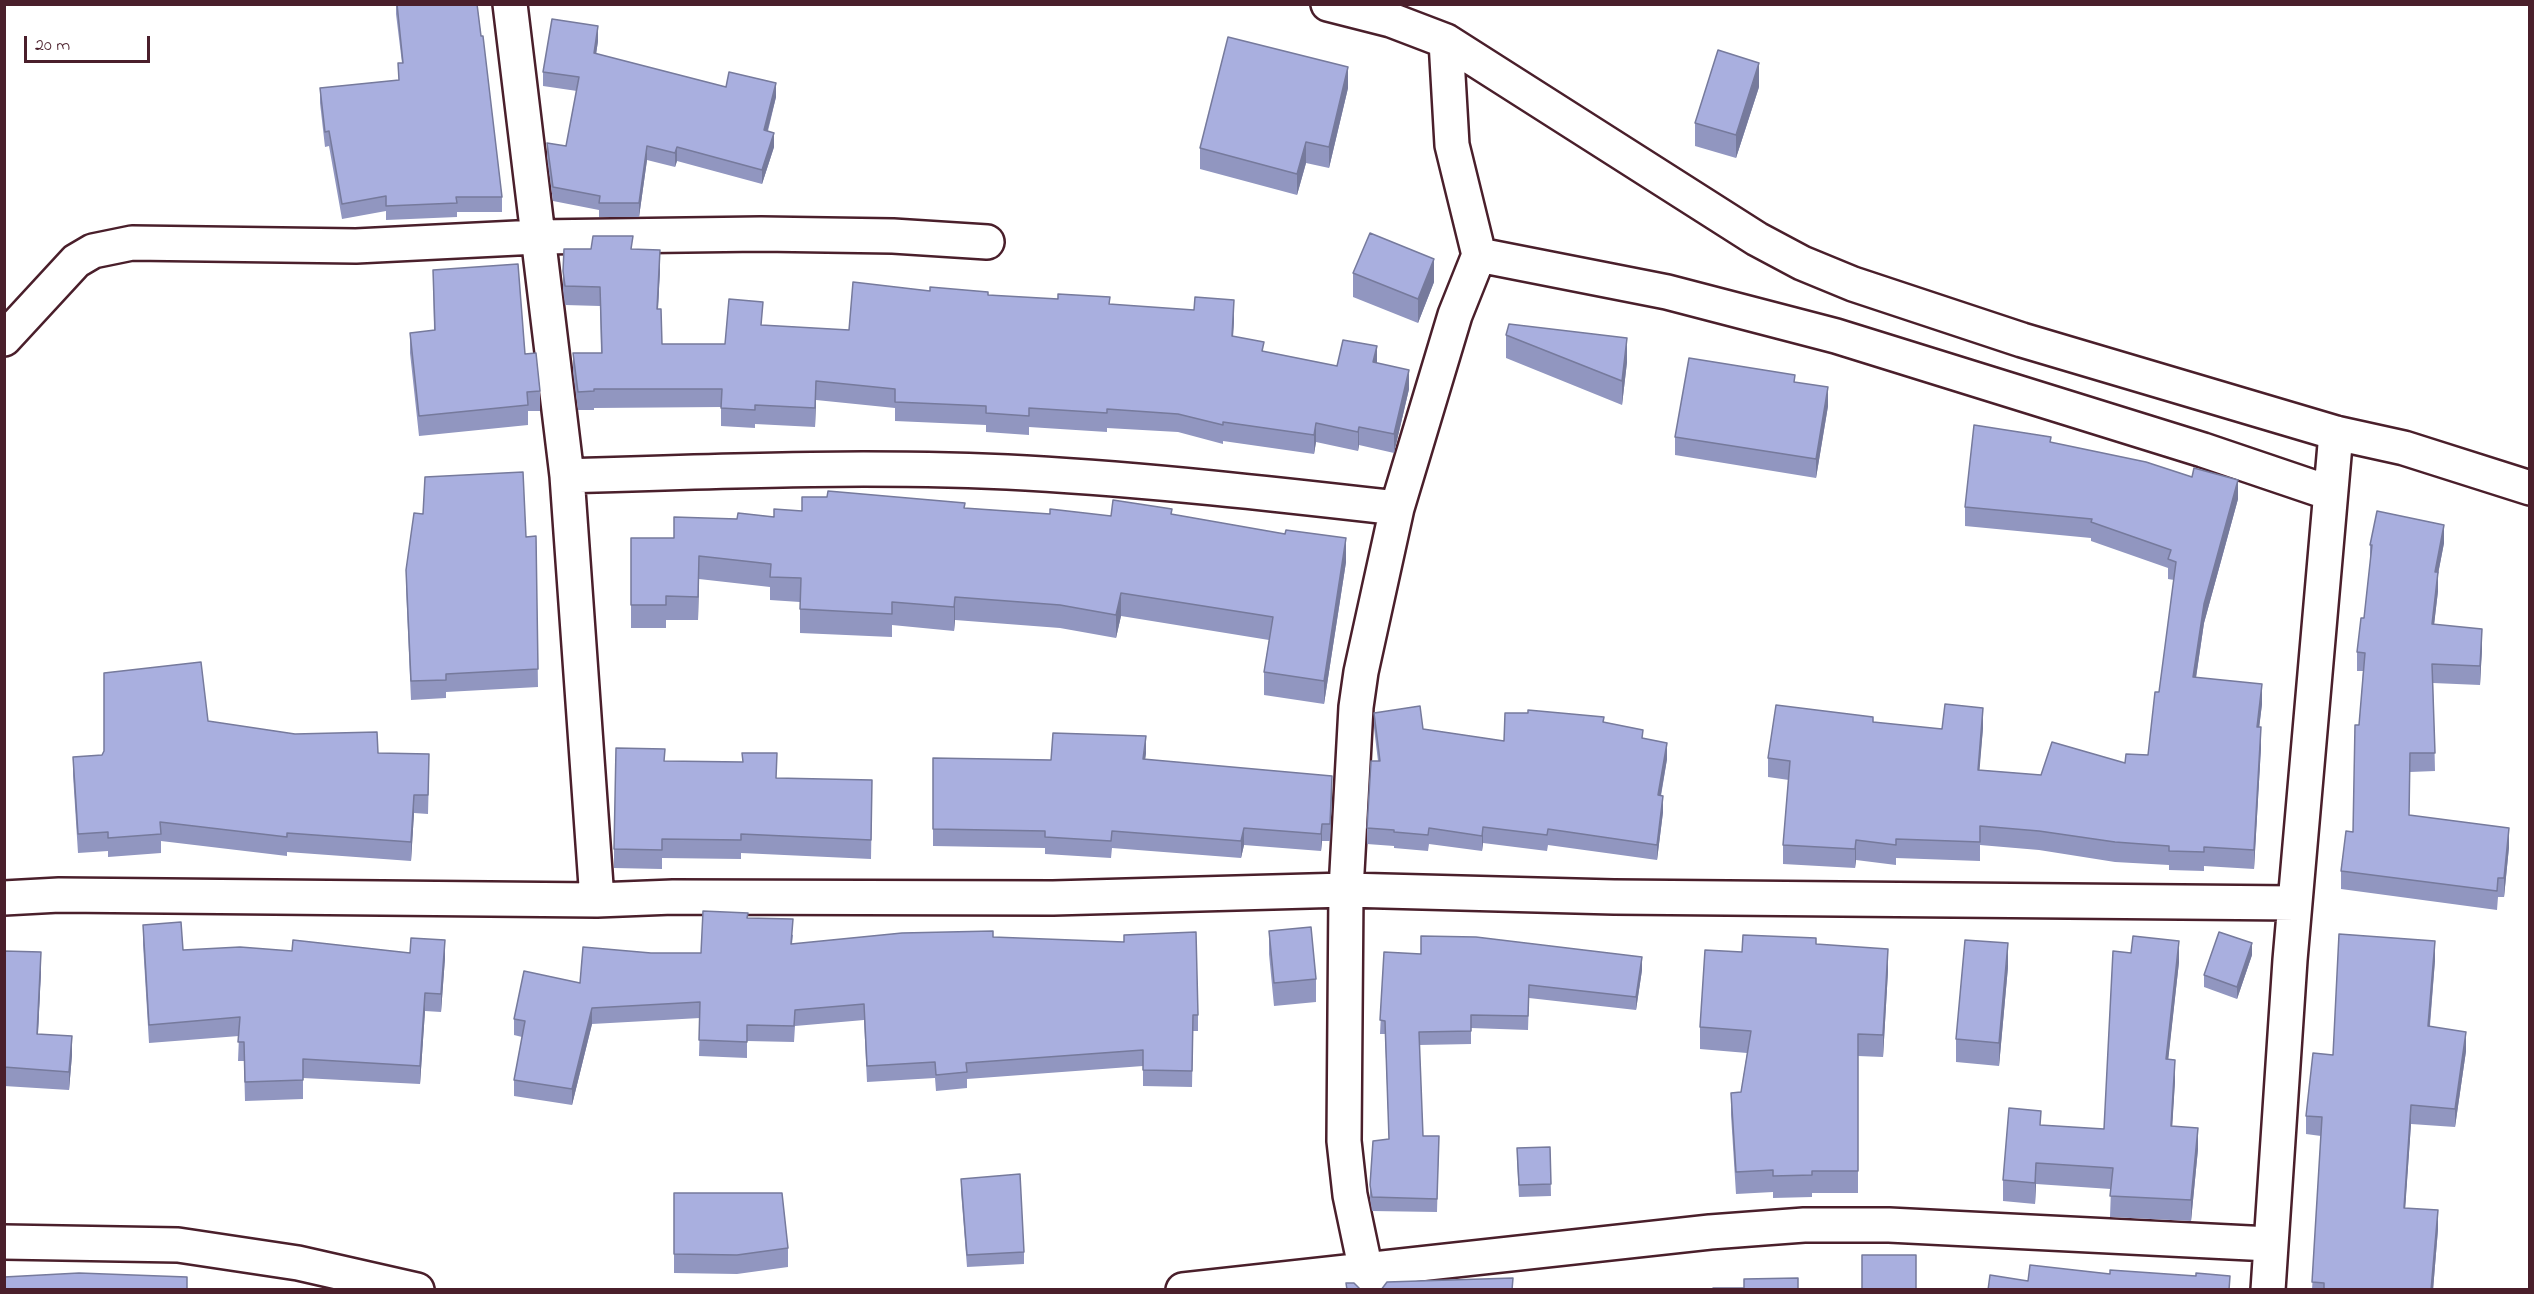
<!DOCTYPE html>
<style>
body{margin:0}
#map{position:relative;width:2534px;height:1294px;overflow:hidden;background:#fff;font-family:"Indie Flower",sans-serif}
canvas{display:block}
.frame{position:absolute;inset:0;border:6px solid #4a1f2b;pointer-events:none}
.scale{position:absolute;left:24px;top:36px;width:126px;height:27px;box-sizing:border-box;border:3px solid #4a1f2b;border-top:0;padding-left:8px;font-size:18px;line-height:21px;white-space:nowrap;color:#4a1f2b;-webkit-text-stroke:4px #fff;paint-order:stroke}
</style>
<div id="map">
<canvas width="2534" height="1294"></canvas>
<div class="frame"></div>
<div class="scale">20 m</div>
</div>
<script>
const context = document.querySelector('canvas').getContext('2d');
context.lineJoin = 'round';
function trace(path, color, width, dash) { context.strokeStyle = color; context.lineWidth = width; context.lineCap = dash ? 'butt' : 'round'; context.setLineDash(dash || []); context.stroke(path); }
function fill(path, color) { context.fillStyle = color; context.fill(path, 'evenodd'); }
const minor = new Path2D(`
 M 510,4 L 567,476 L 597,900
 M 1328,4 L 1391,20 L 1446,41 L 1757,239 L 1802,263 L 1853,284 L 2022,340 L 2336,433 L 2404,448 L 2530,488
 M 1479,255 L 1667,292 L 1836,336 L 2203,450 L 2330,493
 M 4,339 L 76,261 L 93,251 L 132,243 L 356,246 L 537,237 L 761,234 L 893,236 L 987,242
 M 567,476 C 720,471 874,465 1026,473 C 1150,480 1274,494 1397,508
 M 4,898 L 59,895 L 597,900 L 673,897 L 1053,898 L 1346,890 L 1614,897 L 2295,903
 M 4,1242 L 178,1245 L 298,1263 L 417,1290
 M 1183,1290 L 1710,1232 L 1804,1225 L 1889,1225 L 2270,1244
 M 1370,1290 L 1350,1195 L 1344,1141 L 1346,890 L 1356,707 L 1361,672 L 1397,508 L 1455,315 L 1479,255 L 1452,145 L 1446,41
 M 2268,1290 L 2290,960 L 2336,433`);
trace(minor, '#4a1f2b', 38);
trace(minor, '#fff', 33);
fill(new Path2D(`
 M 396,4 L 477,4 L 502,197 L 502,212 L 457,212 L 457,217 L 386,220 L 386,211 L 342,219 L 329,146 L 325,147 L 320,103 L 320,88 L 399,80 L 398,63 L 402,63 L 396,14 Z
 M 598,41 L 596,54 L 726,87 L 776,97 L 768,131 L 774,147 L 762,184 L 677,161 L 675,167 L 647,160 L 639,217 L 599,217 L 599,210 L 553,201 L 547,157 L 547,143 L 566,146 L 577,91 L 543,86 L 543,72 Z
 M 1759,87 L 1736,158 L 1695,146 L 1695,123 Z
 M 1348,88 L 1329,168 L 1306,163 L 1297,195 L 1200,169 L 1200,148 Z
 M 591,249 L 633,249 L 660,269 L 658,309 L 662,344 L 725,344 L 762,325 L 849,330 L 930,291 L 1110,304 L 1234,319 L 1233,336 L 1264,352 L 1337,366 L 1377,363 L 1409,389 L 1394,453 L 1359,445 L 1358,451 L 1316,442 L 1314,454 L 1223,441 L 1223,444 L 1178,432 L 1107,428 L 1107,432 L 1029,427 L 1029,435 L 986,432 L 986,425 L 895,421 L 895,408 L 816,400 L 815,427 L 755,424 L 755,428 L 721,426 L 721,407 L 594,408 L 594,410 L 578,410 L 573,372 L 573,353 L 601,353 L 600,306 L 565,305 L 563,290 L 563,271 Z
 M 433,270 L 525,354 L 540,391 L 540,411 L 528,411 L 528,425 L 419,436 L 410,353 L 410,333 L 434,331 Z
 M 1353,273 L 1434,282 L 1418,323 L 1353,297 Z
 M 1506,335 L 1627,362 L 1622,405 L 1506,358 Z
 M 1795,382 L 1828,406 L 1816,478 L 1675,455 L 1675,437 Z
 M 2051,443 L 2238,499 L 2204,623 L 2196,678 L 2262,704 L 2259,727 L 2261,747 L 2254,869 L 2204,866 L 2204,871 L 2169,870 L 2169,865 L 2115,862 L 2039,850 L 1980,845 L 1980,861 L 1896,858 L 1896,865 L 1856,860 L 1855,868 L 1783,864 L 1783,845 L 1789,780 L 1768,777 L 1768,758 L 1873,722 L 1942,729 L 1983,728 L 1979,770 L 2041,775 L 2125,763 L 2148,755 L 2159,692 L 2174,580 L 2168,579 L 2168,568 L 2091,541 L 2091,538 L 1965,526 L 1965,507 Z
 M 965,508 L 1050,514 L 1111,516 L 1172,514 L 1346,562 L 1324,704 L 1264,695 L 1264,672 L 1269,640 L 1121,616 L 1116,638 L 1060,628 L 955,620 L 954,631 L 892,625 L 892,637 L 800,633 L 800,602 L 770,600 L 770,587 L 699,579 L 698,620 L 666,620 L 666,628 L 631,628 L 631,538 L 674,538 L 737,519 L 774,517 L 802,511 Z
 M 536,536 L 538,687 L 446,692 L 446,698 L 411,700 L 406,588 L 406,570 L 526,537 Z
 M 2444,543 L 2438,574 L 2438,591 L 2434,624 L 2482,648 L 2480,685 L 2433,683 L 2435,771 L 2410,772 L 2409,815 L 2509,847 L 2504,897 L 2498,897 L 2497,910 L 2341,889 L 2341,871 L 2353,832 L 2363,671 L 2357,671 L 2357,652 L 2364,618 L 2370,564 L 2370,545 Z
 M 1374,713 L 1423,729 L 1504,741 L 1604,723 L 1643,739 L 1667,759 L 1661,796 L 1663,812 L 1657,860 L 1548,845 L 1547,851 L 1483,843 L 1482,851 L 1429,844 L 1428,851 L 1394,848 L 1394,846 L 1367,844 L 1367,828 L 1378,761 L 1374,728 Z
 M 208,721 L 378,753 L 429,773 L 428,814 L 414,813 L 411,861 L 287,852 L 287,856 L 161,841 L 161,853 L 108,857 L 108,851 L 78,853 L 73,775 L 73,757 L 102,755 Z
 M 1146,753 L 1145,759 L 1332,794 L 1330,841 L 1322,841 L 1321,851 L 1244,845 L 1241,858 L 1112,848 L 1111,858 L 1045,854 L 1045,848 L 933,846 L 933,758 L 1051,760 Z
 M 665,761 L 776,778 L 872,799 L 871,859 L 741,853 L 741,859 L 662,858 L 662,869 L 614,868 L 614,849 Z
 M 748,918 L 793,935 L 792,944 L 993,937 L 1198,1015 L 1198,1031 L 1193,1031 L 1192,1087 L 1143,1086 L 1143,1066 L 967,1079 L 967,1088 L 936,1091 L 935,1078 L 867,1082 L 864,1020 L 795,1026 L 794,1042 L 747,1041 L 747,1058 L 699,1056 L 700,1018 L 592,1024 L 572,1105 L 514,1096 L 514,1080 L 522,1037 L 514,1035 L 514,1019 L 580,983 L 651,953 L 701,953 Z
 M 143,925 L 183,950 L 292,951 L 445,958 L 441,1012 L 425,1011 L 420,1084 L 303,1078 L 303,1099 L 245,1101 L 244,1061 L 238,1061 L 239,1036 L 149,1043 L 143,944 Z
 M 1269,931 L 1316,979 L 1316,1002 L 1274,1006 L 1269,954 Z
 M 1816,944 L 1888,971 L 1883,1057 L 1858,1056 L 1858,1193 L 1812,1193 L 1812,1197 L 1773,1198 L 1773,1192 L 1736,1194 L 1731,1115 L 1731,1093 L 1741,1092 L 1747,1053 L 1700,1049 L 1700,1027 L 1742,952 Z
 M 4,951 L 41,971 L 38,1034 L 72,1055 L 69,1090 L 4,1086 Z
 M 1384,952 L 1642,970 L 1636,1010 L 1529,998 L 1528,1030 L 1471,1028 L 1471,1044 L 1419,1045 L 1423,1136 L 1439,1136 L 1437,1212 L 1372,1211 L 1370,1199 L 1370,1185 L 1389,1139 L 1385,1034 L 1380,1034 Z
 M 2131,953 L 2179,962 L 2168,1059 L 2175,1081 L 2172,1126 L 2198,1149 L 2191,1221 L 2110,1217 L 2111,1189 L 2036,1184 L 2035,1204 L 2003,1201 L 2003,1180 L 2041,1125 L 2104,1129 Z
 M 2252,955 L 2237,999 L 2204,987 L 2204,975 Z
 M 2435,960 L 2430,1026 L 2466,1051 L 2455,1127 L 2411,1124 L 2405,1208 L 2438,1229 L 2433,1290 L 2312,1290 L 2321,1136 L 2306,1134 L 2306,1116 Z
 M 2008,967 L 1999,1066 L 1956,1062 L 1956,1039 Z
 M 1550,1147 L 1551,1196 L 1519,1197 L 1517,1160 Z
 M 961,1179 L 1024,1252 L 1024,1264 L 967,1267 L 961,1191 Z
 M 674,1193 L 788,1248 L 788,1267 L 737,1274 L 674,1273 Z`), '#9196c0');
fill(new Path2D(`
 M 598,26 L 598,41 L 594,68 L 594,53 Z
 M 1759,63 L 1759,87 L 1736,158 L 1736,135 Z
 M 1348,67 L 1348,88 L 1329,168 L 1329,147 Z
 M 776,83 L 776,97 L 764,144 L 764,130 Z
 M 774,133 L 774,147 L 762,184 L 762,170 Z
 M 1306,142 L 1306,163 L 1297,195 L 1297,174 Z
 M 647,146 L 647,160 L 639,217 L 639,203 Z
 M 677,147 L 677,161 L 675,167 L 675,153 Z
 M 660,250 L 660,269 L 657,328 L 657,309 Z
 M 1434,259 L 1434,282 L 1418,323 L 1418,299 Z
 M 1234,300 L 1234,319 L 1232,355 L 1232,336 Z
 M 1627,338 L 1627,362 L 1622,405 L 1622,381 Z
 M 1377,346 L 1377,365 L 1373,362 Z
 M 1409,370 L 1409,389 L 1394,453 L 1394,434 Z
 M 816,381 L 816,400 L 815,427 L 815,408 Z
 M 1828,387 L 1828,406 L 1816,478 L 1816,459 Z
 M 1316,423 L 1316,442 L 1314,454 L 1314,435 Z
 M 1359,427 L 1359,445 L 1358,451 L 1358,432 Z
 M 2238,480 L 2238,499 L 2204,623 L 2193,697 L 2193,677 L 2204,604 Z
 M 2444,525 L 2444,543 L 2438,574 L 2438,591 L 2432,643 L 2435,572 Z
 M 1346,538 L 1346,562 L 1324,704 L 1324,681 Z
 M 699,556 L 699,579 L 698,620 L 698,597 Z
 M 1121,593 L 1121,616 L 1116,638 L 1116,615 Z
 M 955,597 L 955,620 L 954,631 L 954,607 Z
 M 2482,629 L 2482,648 L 2480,685 L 2480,666 Z
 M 2262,684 L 2262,704 L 2257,746 L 2257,727 Z
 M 1983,708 L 1983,728 L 1978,789 L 1978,770 Z
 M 2261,727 L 2261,747 L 2254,869 L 2254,850 Z
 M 1146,736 L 1146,753 L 1143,776 L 1143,759 Z
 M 1667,743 L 1667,759 L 1658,811 L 1658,795 Z
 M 1332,776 L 1332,794 L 1330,841 L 1330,824 Z
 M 414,795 L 414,813 L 411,861 L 411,842 Z
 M 1663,796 L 1663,812 L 1657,860 L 1657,845 Z
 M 1322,824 L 1322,841 L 1321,851 L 1321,834 Z
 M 1483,827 L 1483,843 L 1482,851 L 1482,836 Z
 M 1244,828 L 1244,845 L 1241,858 L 1241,841 Z
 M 2509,828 L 2509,847 L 2504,897 L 2504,878 Z
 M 1856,840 L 1856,860 L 1855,868 L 1855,849 Z
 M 445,940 L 445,958 L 441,1012 L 441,994 Z
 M 2179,941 L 2179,962 L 2166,1080 L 2166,1059 Z
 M 2435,941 L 2435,960 L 2428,1045 L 2428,1026 Z
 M 2008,943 L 2008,967 L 1999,1066 L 1999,1043 Z
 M 2252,943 L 2252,955 L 2237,999 L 2237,987 Z
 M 1888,949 L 1888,971 L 1883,1057 L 1883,1035 Z
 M 41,952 L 41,971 L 37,1053 L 37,1034 Z
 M 1642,957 L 1642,970 L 1636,1010 L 1636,997 Z
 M 425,993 L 425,1011 L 420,1084 L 420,1066 Z
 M 592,1008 L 592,1024 L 572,1105 L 572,1089 Z
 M 2466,1032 L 2466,1051 L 2455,1127 L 2455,1109 Z
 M 72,1036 L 72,1055 L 69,1090 L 69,1072 Z
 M 2175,1060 L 2175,1081 L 2171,1147 L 2171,1126 Z
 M 2411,1105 L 2411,1124 L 2404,1226 L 2404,1208 Z
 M 2198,1128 L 2198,1149 L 2191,1221 L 2191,1200 Z
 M 2036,1163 L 2036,1184 L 2035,1204 L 2035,1183 Z
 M 2438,1210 L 2438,1229 L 2433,1290 L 2431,1290 Z`), '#767a9c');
const building = new Path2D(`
 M 397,4 L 477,4 L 481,36 L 483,36 L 502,197 L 456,197 L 457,203 L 386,206 L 386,196 L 342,204 L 329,131 L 325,132 L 320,88 L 399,80 L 398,63 L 403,63 Z
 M 552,19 L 598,26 L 594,53 L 726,87 L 729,72 L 776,83 L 764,130 L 774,133 L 762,170 L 677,147 L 675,153 L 647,146 L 639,203 L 599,203 L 600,196 L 553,187 L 547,143 L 566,146 L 579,77 L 543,72 Z
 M 1228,37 L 1348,67 L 1329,147 L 1306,142 L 1297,174 L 1200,148 Z
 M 1718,50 L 1759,63 L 1736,135 L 1695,123 Z
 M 1370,233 L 1434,259 L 1418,299 L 1353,273 Z
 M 593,236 L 633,236 L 631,249 L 660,250 L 657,309 L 661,309 L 662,344 L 725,344 L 729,299 L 763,302 L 761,325 L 849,330 L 853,282 L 930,291 L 930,287 L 988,292 L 988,295 L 1058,299 L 1058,294 L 1110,297 L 1109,304 L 1194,310 L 1195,297 L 1234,300 L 1232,336 L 1264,342 L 1262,351 L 1337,366 L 1343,340 L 1377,346 L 1373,362 L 1409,370 L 1394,434 L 1359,427 L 1358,432 L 1316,423 L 1314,435 L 1223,422 L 1223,425 L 1178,414 L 1107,409 L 1107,413 L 1029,408 L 1029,416 L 986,413 L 986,406 L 895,402 L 895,389 L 816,381 L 815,408 L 755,405 L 755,410 L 721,408 L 722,389 L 594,389 L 594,391 L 578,392 L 573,353 L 602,353 L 600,287 L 565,286 L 563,271 L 564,249 L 591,249 Z
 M 518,264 L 525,354 L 536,353 L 540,391 L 527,392 L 528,405 L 419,416 L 410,333 L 435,330 L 433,270 Z
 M 1509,324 L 1627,338 L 1622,381 L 1506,335 Z
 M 1689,358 L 1795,375 L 1794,382 L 1828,387 L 1816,459 L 1675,437 Z
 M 1974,425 L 2051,437 L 2050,442 L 2146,462 L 2192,477 L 2194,468 L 2238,480 L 2204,604 L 2193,677 L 2262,684 L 2257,727 L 2261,727 L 2254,850 L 2204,847 L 2204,852 L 2169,851 L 2169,846 L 2115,842 L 2039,831 L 1980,826 L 1980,842 L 1896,839 L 1896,845 L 1856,840 L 1855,849 L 1783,845 L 1790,761 L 1768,758 L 1776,705 L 1873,717 L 1873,722 L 1942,729 L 1945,704 L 1983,708 L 1978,770 L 2041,775 L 2052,742 L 2125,763 L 2126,754 L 2148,755 L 2155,692 L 2159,692 L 2176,562 L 2168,559 L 2171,550 L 2091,522 L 2092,519 L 1965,507 Z
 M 523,472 L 526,537 L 536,536 L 538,669 L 446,674 L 446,680 L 411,681 L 406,570 L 414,513 L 423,514 L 425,477 Z
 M 828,491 L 965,503 L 964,508 L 1050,514 L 1050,509 L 1111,516 L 1113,500 L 1172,509 L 1171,514 L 1285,534 L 1286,530 L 1346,538 L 1324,681 L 1264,672 L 1273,617 L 1121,593 L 1116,615 L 1060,605 L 955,597 L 954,607 L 892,602 L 892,614 L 800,609 L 801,578 L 770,577 L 771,564 L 699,556 L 698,597 L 666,596 L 666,605 L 631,605 L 631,538 L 674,538 L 674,517 L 737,519 L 738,513 L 774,517 L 774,509 L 802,511 L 802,497 L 827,497 Z
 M 2377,511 L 2444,525 L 2435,572 L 2438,572 L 2432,624 L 2482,629 L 2480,666 L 2432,664 L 2435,753 L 2410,753 L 2409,815 L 2509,828 L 2504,878 L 2498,878 L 2497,891 L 2341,871 L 2346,831 L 2353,832 L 2355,725 L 2359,725 L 2365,653 L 2357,652 L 2361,618 L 2364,618 L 2372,545 L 2370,545 Z
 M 201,662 L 208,721 L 295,734 L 377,732 L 378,753 L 429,754 L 428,795 L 414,795 L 411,842 L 287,833 L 287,837 L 160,822 L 161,834 L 108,838 L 108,832 L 78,834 L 73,757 L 102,755 L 104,751 L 104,673 Z
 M 1420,706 L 1423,729 L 1504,741 L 1505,713 L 1528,713 L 1528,710 L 1604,717 L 1603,722 L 1643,730 L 1642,738 L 1667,743 L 1658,795 L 1663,796 L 1657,845 L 1548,829 L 1547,835 L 1483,827 L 1482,836 L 1429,828 L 1428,835 L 1394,832 L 1394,830 L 1367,828 L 1371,761 L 1380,761 L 1374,713 Z
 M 1053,733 L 1146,736 L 1143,759 L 1332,776 L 1330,824 L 1322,824 L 1321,834 L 1244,828 L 1241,841 L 1112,831 L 1111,841 L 1045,837 L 1045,831 L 933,829 L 933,758 L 1051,760 Z
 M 616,748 L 665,749 L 664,761 L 743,762 L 742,753 L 777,753 L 776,778 L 872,780 L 871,840 L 741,834 L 741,840 L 662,839 L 662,850 L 614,849 Z
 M 703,911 L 748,913 L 747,918 L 793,919 L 791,944 L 902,933 L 993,931 L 993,937 L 1124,942 L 1124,935 L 1196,932 L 1198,1015 L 1193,1015 L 1192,1071 L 1143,1070 L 1143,1050 L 966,1063 L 967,1072 L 936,1075 L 935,1062 L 867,1066 L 864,1004 L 795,1010 L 794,1026 L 747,1025 L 747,1042 L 699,1040 L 700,1002 L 592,1008 L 572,1089 L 514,1080 L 525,1021 L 514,1019 L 524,971 L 580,983 L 583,947 L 651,953 L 701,953 Z
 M 181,922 L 183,950 L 240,947 L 292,951 L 293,940 L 410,953 L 411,938 L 445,940 L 441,994 L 425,993 L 420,1066 L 303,1059 L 303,1080 L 245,1082 L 244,1042 L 238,1042 L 240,1017 L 149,1025 L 143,925 Z
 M 1311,927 L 1316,979 L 1274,983 L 1269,931 Z
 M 2219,932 L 2252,943 L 2237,987 L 2204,975 Z
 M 2339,934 L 2435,941 L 2428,1026 L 2466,1032 L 2455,1109 L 2411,1105 L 2404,1208 L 2438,1210 L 2431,1290 L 2324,1290 L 2324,1283 L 2312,1282 L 2322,1117 L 2306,1116 L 2313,1053 L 2333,1055 Z
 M 1743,935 L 1816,938 L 1816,944 L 1888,949 L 1883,1035 L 1858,1034 L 1858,1171 L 1812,1171 L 1812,1175 L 1773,1176 L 1773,1170 L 1736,1172 L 1731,1093 L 1741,1092 L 1751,1031 L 1700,1027 L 1705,950 L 1742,952 Z
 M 1421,936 L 1476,937 L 1642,957 L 1636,997 L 1529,985 L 1528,1016 L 1471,1015 L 1471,1031 L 1419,1032 L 1423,1136 L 1439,1136 L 1437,1199 L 1372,1197 L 1370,1185 L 1373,1141 L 1389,1139 L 1385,1021 L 1380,1020 L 1384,952 L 1421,954 Z
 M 2133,936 L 2179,941 L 2166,1059 L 2175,1060 L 2171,1126 L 2198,1128 L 2191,1200 L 2110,1196 L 2113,1168 L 2036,1163 L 2035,1183 L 2003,1180 L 2009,1108 L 2041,1111 L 2040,1125 L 2104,1129 L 2113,951 L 2131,953 Z
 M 1965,940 L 2008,943 L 1999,1043 L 1956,1039 Z
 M 4,951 L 41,952 L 37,1034 L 72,1036 L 69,1072 L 4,1067 Z
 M 1550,1147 L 1551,1184 L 1519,1185 L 1517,1148 Z
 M 1020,1174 L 1024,1252 L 967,1255 L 961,1179 Z
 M 674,1193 L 782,1193 L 788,1248 L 737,1255 L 674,1254 Z
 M 1862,1255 L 1916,1255 L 1916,1290 L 1862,1290 Z
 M 2030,1265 L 2110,1274 L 2110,1270 L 2196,1276 L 2196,1273 L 2230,1276 L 2229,1290 L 1988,1290 L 1990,1275 L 2028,1281 Z
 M 79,1273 L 187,1277 L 187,1290 L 4,1290 L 4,1277 Z
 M 1513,1278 L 1512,1290 L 1381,1290 L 1387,1282 Z
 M 1798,1278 L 1798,1290 L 1713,1290 L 1713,1288 L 1744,1288 L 1744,1279 Z
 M 1346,1283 L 1354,1283 L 1361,1290 L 1347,1290 Z`);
fill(building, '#a9afdf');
trace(building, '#767a9c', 1.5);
</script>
